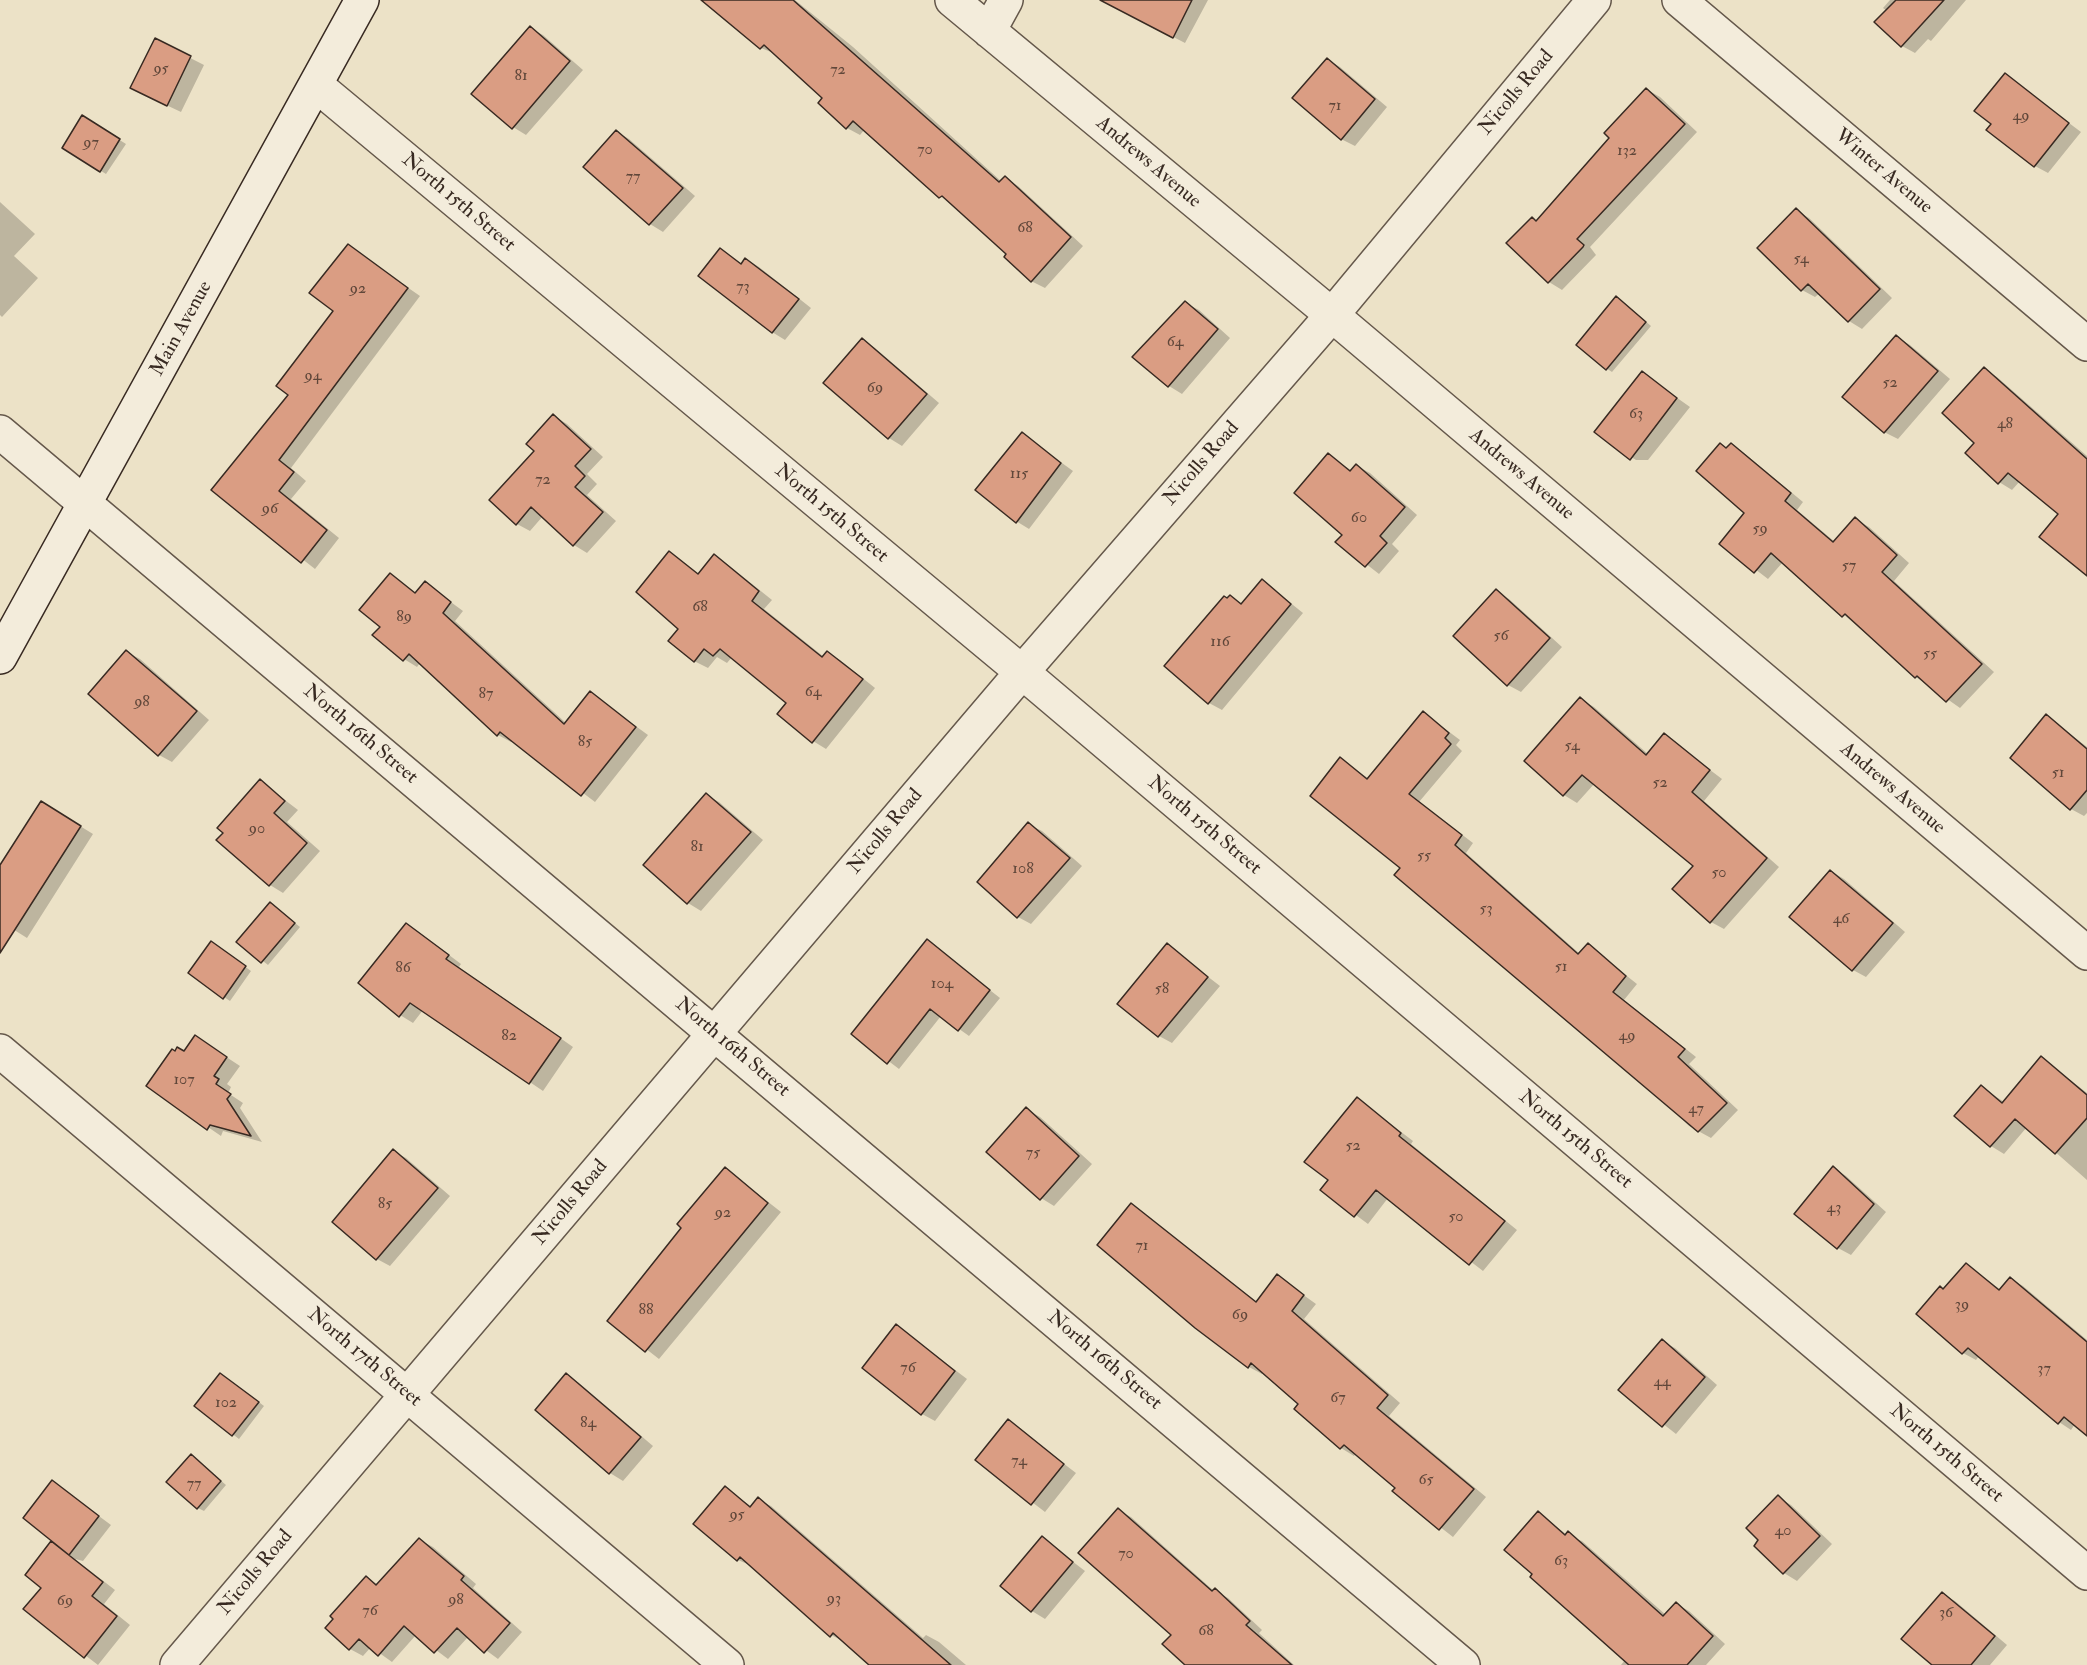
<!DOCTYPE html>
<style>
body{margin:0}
canvas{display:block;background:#ece2c7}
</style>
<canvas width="2087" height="1665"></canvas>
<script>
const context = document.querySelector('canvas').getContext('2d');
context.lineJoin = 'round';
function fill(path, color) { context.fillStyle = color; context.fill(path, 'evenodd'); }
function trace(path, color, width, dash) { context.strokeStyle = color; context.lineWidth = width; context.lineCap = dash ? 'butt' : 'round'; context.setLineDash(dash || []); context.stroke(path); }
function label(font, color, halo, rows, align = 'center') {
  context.font = font + ' "IM FELL Double Pica",serif'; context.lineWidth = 5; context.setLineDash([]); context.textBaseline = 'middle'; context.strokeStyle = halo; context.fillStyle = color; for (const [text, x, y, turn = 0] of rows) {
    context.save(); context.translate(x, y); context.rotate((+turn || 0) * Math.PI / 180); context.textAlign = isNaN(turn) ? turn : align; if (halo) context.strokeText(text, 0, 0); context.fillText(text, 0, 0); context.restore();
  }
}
fill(new Path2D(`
 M 718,0 L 795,0 L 853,47 L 1002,182 L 1005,178 L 1018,186 L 1083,246 L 1045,288 L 1031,281 L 1008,254 L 865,129 L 860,135 L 847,128 L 825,98 L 776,54 L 761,48 Z
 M 1115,0 L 1208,0 L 1185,43 L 1125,12 Z
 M 1890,0 L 1966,0 L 1931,41 L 1928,39 L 1915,53 L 1902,46 L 1887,11 L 1883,8 Z
 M 530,28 L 543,35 L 583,70 L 526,135 L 513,127 Z
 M 155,40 L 204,65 L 181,112 L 145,95 Z
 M 1327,59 L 1340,67 L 1387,107 L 1355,146 L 1341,139 Z
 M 2005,75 L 2081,132 L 2048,173 L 2035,166 L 1993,124 Z
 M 1646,89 L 1660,97 L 1697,132 L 1590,247 L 1596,255 L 1562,290 L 1549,282 L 1508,243 L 1537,222 L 1611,138 Z
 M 83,117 L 126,144 L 106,174 L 64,148 Z
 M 616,131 L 629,139 L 695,196 L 663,232 L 650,224 L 585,167 Z
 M 0,202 L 35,234 L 14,256 L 38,278 L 2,317 L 0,315 Z
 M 1796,210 L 1809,218 L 1892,298 L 1862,329 L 1849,321 L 1820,293 L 1815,297 L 1802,290 Z
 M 348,246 L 420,296 L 291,468 L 306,481 L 291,499 L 339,538 L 315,569 L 214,490 L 290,395 L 335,311 Z
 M 721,250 L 742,264 L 746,259 L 759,267 L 811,308 L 785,340 L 772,332 Z
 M 1622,301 L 1651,326 L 1612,372 L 1606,368 Z
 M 1185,303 L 1199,310 L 1230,338 L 1182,394 L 1169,386 L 1135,357 Z
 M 1897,337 L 1910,345 L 1950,379 L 1898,439 L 1884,432 Z
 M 862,340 L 875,348 L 939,403 L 902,446 L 889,438 L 825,383 Z
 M 1984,369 L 1997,377 L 2087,456 L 2087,571 L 2060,514 L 2020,481 L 2012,490 L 1999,482 L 1976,443 Z
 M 1642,373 L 1690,407 L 1648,460 L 1636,460 L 1623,452 Z
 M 554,416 L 567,424 L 603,457 L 587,474 L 597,484 L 587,495 L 616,521 L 587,553 L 574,545 L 543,516 L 530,531 L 517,524 L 537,451 Z
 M 1022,434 L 1073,471 L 1029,529 L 1016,521 Z
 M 1731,445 L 1744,453 L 1803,502 L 1797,510 L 1835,542 L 1855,519 L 1869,527 L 1909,563 L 1894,581 L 1994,672 L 1960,708 L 1916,677 L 1783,562 L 1768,579 L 1721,543 L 1746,513 L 1727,449 Z
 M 1329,455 L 1352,471 L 1357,466 L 1370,473 L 1417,515 L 1392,544 L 1399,551 L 1379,574 L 1338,542 L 1344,535 Z
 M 669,553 L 700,575 L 714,556 L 727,564 L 772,600 L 764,609 L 824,657 L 827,653 L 840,660 L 875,688 L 826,749 L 813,741 L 788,703 L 732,657 L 727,663 L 717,657 L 708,668 L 694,661 L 681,629 Z
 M 390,575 L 416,593 L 425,583 L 463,611 L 455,621 L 566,723 L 590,693 L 648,735 L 595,802 L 513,740 L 511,742 L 498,735 L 420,663 L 417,667 L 404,659 L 382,626 Z
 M 1263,581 L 1303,613 L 1222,710 L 1209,703 L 1228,599 L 1230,597 L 1243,604 Z
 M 1496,591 L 1509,599 L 1562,647 L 1521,692 L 1508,685 Z
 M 127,652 L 140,659 L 209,720 L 172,762 L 159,755 Z
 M 1581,699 L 1594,707 L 1648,754 L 1664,735 L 1722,779 L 1704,801 L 1779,867 L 1724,929 L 1711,922 L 1695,865 L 1595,783 L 1577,803 L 1564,795 L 1526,761 Z
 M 1424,713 L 1460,740 L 1456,745 L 1462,751 L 1419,802 L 1473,843 L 1466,853 L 1580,954 L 1588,945 L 1637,984 L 1624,1000 L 1696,1057 L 1689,1064 L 1738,1110 L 1711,1138 L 1689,1126 L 1645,1082 L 1402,868 L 1341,759 L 1369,779 Z
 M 2047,716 L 2087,747 L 2087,813 L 2084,816 L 2071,809 Z
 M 260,781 L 298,810 L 287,822 L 320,851 L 283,893 L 270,885 Z
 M 706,795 L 719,802 L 763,840 L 701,911 L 688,903 L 645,865 Z
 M 54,810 L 93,834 L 27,938 L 0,921 L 0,868 Z
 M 1028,824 L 1042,831 L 1082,866 L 1031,924 L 1018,917 Z
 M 1831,871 L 1844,879 L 1905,932 L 1866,977 L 1853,970 L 1792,917 Z
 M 270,903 L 300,927 L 268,965 L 238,941 Z
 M 416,930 L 461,964 L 459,967 L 573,1047 L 543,1091 L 423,1010 L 413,1023 L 400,1015 Z
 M 927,941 L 1000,998 L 969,1036 L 941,1016 L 899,1069 L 853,1034 Z
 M 1167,945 L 1220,986 L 1172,1043 L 1159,1036 Z
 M 217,946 L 251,971 L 230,1001 L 224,997 Z
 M 196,1037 L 240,1066 L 227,1084 L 231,1087 L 228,1093 L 243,1103 L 240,1108 L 262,1142 L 223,1131 L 221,1136 L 148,1086 L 184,1053 Z
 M 2042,1058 L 2087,1093 L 2087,1180 L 2027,1127 L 2004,1154 L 1991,1146 L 1982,1087 L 2004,1102 Z
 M 1358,1099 L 1413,1141 L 1411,1144 L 1517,1230 L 1483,1271 L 1388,1198 L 1368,1224 L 1322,1190 L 1330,1180 Z
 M 1026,1109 L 1040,1117 L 1092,1164 L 1054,1206 L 1041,1198 Z
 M 393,1151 L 406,1158 L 450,1196 L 390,1266 L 377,1259 L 334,1221 Z
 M 1833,1168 L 1846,1176 L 1886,1212 L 1851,1255 L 1838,1248 Z
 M 726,1169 L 781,1212 L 659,1359 L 609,1320 L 683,1228 Z
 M 1131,1205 L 1257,1302 L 1277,1276 L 1316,1304 L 1304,1319 L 1400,1403 L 1389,1416 L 1486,1497 L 1453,1537 L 1394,1491 L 1397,1487 L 1356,1453 L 1354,1456 L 1341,1448 L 1300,1404 L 1263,1372 L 1262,1374 L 1249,1367 Z
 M 1967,1265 L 2001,1290 L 2011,1279 L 2023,1286 L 2087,1340 L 2087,1434 L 2075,1424 L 2071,1430 L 2059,1422 L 1979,1356 L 1976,1360 L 1963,1353 L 1918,1314 L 1945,1290 Z
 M 897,1326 L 967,1379 L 935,1421 L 922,1414 Z
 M 1662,1341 L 1675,1348 L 1717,1385 L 1676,1434 L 1620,1390 Z
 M 566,1375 L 579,1383 L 653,1446 L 623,1481 L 610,1473 L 537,1410 Z
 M 227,1378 L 264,1406 L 239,1439 L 196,1406 Z
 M 1008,1421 L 1076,1473 L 1045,1512 L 977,1460 Z
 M 197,1460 L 226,1485 L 204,1511 L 198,1508 Z
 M 53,1482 L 111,1525 L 83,1561 L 75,1559 L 115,1590 L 104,1604 L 130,1625 L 98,1665 L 25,1609 L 43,1588 L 52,1543 L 58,1544 Z
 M 725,1488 L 752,1507 L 758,1499 L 771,1506 L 923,1638 L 926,1635 L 939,1642 L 966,1665 L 872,1665 L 845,1642 L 831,1635 L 752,1566 L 738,1560 Z
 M 1778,1497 L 1791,1505 L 1832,1544 L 1797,1581 L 1784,1573 L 1760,1540 Z
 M 1118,1510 L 1131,1517 L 1214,1591 L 1228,1598 L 1262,1630 L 1259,1633 L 1294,1665 L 1187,1665 Z
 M 1539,1513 L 1567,1535 L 1582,1541 L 1666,1615 L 1676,1604 L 1689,1611 L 1725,1644 L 1706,1665 L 1621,1665 L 1625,1660 Z
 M 1042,1538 L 1085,1571 L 1045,1619 L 1032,1611 Z
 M 420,1540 L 433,1547 L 476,1584 L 473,1588 L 522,1632 L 498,1659 L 468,1637 L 448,1659 L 416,1635 L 392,1662 L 371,1647 L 363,1656 L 350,1649 L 366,1578 L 379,1585 Z
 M 1942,1594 L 1955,1601 L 2007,1645 L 1990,1665 L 1934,1665 Z`), '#0003');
const building = new Path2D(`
 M 701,0 L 793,0 L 999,182 L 1005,176 L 1071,237 L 1031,282 L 1004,257 L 1006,254 L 942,196 L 939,198 L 853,121 L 846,129 L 818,103 L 822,98 L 764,45 L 760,49 Z
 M 1100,0 L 1192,0 L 1173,38 Z
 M 1896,0 L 1944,0 L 1901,47 L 1874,22 Z
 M 530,26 L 570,61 L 512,129 L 471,94 Z
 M 155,38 L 191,56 L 167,106 L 130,88 Z
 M 1327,58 L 1375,99 L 1341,140 L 1292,98 Z
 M 2005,73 L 2069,123 L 2034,167 L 1986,130 L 1991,124 L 1974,111 Z
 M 1646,88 L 1685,124 L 1577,239 L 1584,245 L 1583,247 L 1548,283 L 1506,243 L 1532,217 L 1536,221 L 1609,138 L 1604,133 Z
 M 82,115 L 120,139 L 100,172 L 62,148 Z
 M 616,130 L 683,188 L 649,225 L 583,167 Z
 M 1796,208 L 1880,289 L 1848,322 L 1808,284 L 1801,291 L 1757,248 Z
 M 348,244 L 408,288 L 279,460 L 294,472 L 279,491 L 327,530 L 301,563 L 211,490 L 288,395 L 276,386 L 333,311 L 309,293 Z
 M 720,248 L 741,264 L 745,258 L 799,299 L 772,333 L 698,276 Z
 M 1616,296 L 1646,322 L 1606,370 L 1576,345 Z
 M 1185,301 L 1218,329 L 1168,387 L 1132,357 Z
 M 1896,335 L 1938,371 L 1884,433 L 1842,397 Z
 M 862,338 L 927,394 L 888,439 L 823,383 Z
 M 1984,367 L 2087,459 L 2087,576 L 2039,537 L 2058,514 L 2008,473 L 1998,484 L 1965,453 L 1974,443 L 1942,413 Z
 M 1642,371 L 1677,398 L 1630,460 L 1594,432 Z
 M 553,414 L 591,449 L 575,466 L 585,476 L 575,487 L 603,512 L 573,546 L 531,507 L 516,525 L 489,500 L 534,451 L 526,444 Z
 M 1022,432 L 1061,463 L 1016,523 L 975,490 Z
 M 1720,443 L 1726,448 L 1731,443 L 1791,493 L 1785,501 L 1833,542 L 1855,517 L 1897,555 L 1882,572 L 1982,664 L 1946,702 L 1917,676 L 1915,678 L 1845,614 L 1842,617 L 1771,553 L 1754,573 L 1719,544 L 1744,513 L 1696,471 Z
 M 1328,453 L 1350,471 L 1356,464 L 1405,507 L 1380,536 L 1387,543 L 1365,567 L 1335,542 L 1342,535 L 1294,493 Z
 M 669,551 L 698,574 L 714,554 L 759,591 L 752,601 L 822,657 L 827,651 L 863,679 L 812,743 L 777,714 L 786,703 L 720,649 L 713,656 L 704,649 L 694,662 L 668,641 L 678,629 L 636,592 Z
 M 390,573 L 415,593 L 425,581 L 451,602 L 443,613 L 564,724 L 590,691 L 636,727 L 581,796 L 500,732 L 497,736 L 409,654 L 403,661 L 372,635 L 380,627 L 359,610 Z
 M 1262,579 L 1291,604 L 1208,704 L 1164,666 L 1224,596 L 1227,598 L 1230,595 L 1241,604 Z
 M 1496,589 L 1550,638 L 1507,686 L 1453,636 Z
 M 126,650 L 197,711 L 158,756 L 88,694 Z
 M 1580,697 L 1646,755 L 1664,733 L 1710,770 L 1692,792 L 1767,858 L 1710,923 L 1672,889 L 1693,866 L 1582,775 L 1563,796 L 1524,761 Z
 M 1423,711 L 1449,733 L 1445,738 L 1451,744 L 1409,794 L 1462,835 L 1455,845 L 1578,954 L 1588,943 L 1626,976 L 1613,992 L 1685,1049 L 1678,1057 L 1727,1103 L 1698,1132 L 1394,875 L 1400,868 L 1310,796 L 1340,757 L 1367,779 Z
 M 2046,714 L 2087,749 L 2087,790 L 2070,810 L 2010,758 Z
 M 260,779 L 285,801 L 274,813 L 307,843 L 269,886 L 216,840 L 223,833 L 217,828 Z
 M 706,793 L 751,832 L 687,904 L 643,865 Z
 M 41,801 L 81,826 L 0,953 L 0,865 Z
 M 1028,822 L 1070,858 L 1017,918 L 977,882 Z
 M 1830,870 L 1893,923 L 1852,971 L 1789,917 Z
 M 270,902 L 295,923 L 261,963 L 236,942 Z
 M 406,923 L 449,955 L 446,959 L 561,1038 L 529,1084 L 410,1003 L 399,1017 L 358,983 Z
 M 927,939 L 990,990 L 958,1031 L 930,1009 L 887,1064 L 851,1034 Z
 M 211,941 L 246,966 L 223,999 L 188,973 Z
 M 1167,943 L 1208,977 L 1158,1037 L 1117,1004 Z
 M 195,1035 L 227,1057 L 214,1076 L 219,1079 L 216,1084 L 231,1094 L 227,1099 L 251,1136 L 210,1125 L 207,1130 L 146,1086 L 172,1049 L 175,1051 L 177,1047 L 184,1051 Z
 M 2041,1056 L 2087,1095 L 2087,1118 L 2055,1154 L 2015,1119 L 1990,1147 L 1954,1116 L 1981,1085 L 2002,1103 Z
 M 1357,1097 L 1401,1133 L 1399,1136 L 1505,1221 L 1469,1265 L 1376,1190 L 1354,1217 L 1320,1190 L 1328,1180 L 1304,1162 Z
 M 1026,1107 L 1079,1156 L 1040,1200 L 986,1152 Z
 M 393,1149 L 438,1188 L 376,1260 L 332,1222 Z
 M 1833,1166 L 1874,1204 L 1837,1249 L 1794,1214 Z
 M 725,1167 L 768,1203 L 645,1352 L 607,1321 L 681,1228 L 677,1224 Z
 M 1131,1203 L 1256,1302 L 1277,1274 L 1304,1295 L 1292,1311 L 1388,1395 L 1377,1408 L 1474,1489 L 1439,1530 L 1392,1491 L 1395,1488 L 1344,1445 L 1340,1449 L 1294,1409 L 1298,1404 L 1251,1363 L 1248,1368 L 1195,1328 L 1097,1245 Z
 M 1966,1263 L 1999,1290 L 2010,1277 L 2087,1342 L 2087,1436 L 2064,1417 L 2058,1424 L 1968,1348 L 1962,1354 L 1916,1314 L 1940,1286 L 1943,1289 Z
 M 896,1324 L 955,1371 L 921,1415 L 862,1368 Z
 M 1662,1339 L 1705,1377 L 1662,1427 L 1618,1390 Z
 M 220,1373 L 259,1402 L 232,1436 L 194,1406 Z
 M 566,1373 L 641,1437 L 609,1474 L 535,1410 Z
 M 1008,1419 L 1064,1464 L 1031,1505 L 975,1460 Z
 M 191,1454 L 221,1481 L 197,1509 L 166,1482 Z
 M 52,1480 L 99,1516 L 69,1555 L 23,1518 Z
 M 725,1486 L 750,1507 L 758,1497 L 951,1665 L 869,1665 L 833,1633 L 830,1637 L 740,1557 L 737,1561 L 693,1524 Z
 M 1778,1495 L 1820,1536 L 1783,1574 L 1754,1546 L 1758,1540 L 1746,1528 Z
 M 1118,1508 L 1212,1591 L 1215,1588 L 1250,1621 L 1246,1625 L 1292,1665 L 1185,1665 L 1162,1644 L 1171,1635 L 1078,1553 Z
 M 1538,1511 L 1565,1535 L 1568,1531 L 1663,1616 L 1676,1602 L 1713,1636 L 1687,1665 L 1629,1665 L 1530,1577 L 1532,1574 L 1504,1550 Z
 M 1042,1536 L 1073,1562 L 1031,1612 L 1000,1586 Z
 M 419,1538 L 464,1576 L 461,1580 L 510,1623 L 484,1653 L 457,1628 L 434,1653 L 404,1626 L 378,1656 L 359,1639 L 349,1650 L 325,1628 L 333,1619 L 330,1616 L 366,1576 L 376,1585 Z
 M 51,1541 L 103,1582 L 92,1596 L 117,1616 L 84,1658 L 23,1609 L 41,1588 L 25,1575 Z
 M 1942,1592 L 1995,1636 L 1971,1665 L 1932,1665 L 1901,1639 Z`);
fill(building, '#da9d83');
trace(building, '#382a22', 1.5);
const street = new Path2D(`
 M 952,0 L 1332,315 L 2087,953
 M 1679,0 L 2087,344
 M 989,31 L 1006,0
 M 316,85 L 1022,672 L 2087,1573
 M 0,432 L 1463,1665
 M 0,1051 L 727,1665
 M 177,1665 L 1022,672 L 1332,315 L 1594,0`);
const secondary = new Path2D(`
 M 0,657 L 362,0`);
trace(street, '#65584b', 36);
trace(secondary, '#382a22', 36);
trace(street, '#f3ecdb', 33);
trace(secondary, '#f3ecdb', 33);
label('16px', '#60473a', null, [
 ["95",161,70],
 ["72",838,71],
 ["81",521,77],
 ["71",1335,107],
 ["49",2021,117],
 ["97",91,144],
 ["70",925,151],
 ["132",1627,152],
 ["77",633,178],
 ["68",1025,229],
 ["54",1801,260],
 ["73",743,288],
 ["92",358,290],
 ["64",1175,343],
 ["94",313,377],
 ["52",1890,384],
 ["69",875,389],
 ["63",1636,415],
 ["48",2005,425],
 ["115",1019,475],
 ["72",543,481],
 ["96",270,510],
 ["60",1359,519],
 ["59",1760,530],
 ["57",1849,567],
 ["68",700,608],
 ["89",404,618],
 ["56",1501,637],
 ["116",1220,643],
 ["55",1930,655],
 ["64",813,693],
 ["87",486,695],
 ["98",142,703],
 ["85",585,743],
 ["54",1572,747],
 ["51",2058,774],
 ["52",1660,784],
 ["90",257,830],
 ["81",697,848],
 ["55",1424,857],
 ["108",1023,870],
 ["50",1719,874],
 ["53",1486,910],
 ["46",1841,920],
 ["51",1561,968],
 ["86",403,969],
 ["104",942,985],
 ["58",1162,990],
 ["82",509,1037],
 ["49",1627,1037],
 ["107",184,1081],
 ["47",1696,1110],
 ["52",1353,1147],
 ["75",1033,1154],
 ["85",385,1205],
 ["43",1834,1209],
 ["92",723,1214],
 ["50",1456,1218],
 ["71",1142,1247],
 ["39",1962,1306],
 ["88",646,1311],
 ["69",1240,1316],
 ["76",908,1369],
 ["37",2044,1370],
 ["44",1662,1383],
 ["67",1338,1399],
 ["102",226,1404],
 ["84",588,1424],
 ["74",1019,1462],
 ["65",1426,1481],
 ["77",194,1485],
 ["95",737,1516],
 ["40",1783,1532],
 ["70",1126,1555],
 ["63",1561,1562],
 ["93",834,1600],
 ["98",456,1601],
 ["69",65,1602],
 ["76",370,1612],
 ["36",1946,1614],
 ["68",1206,1632]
]);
label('20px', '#382a22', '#f3ecdb', [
 ["Nicolls Road",1517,93,-50],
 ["Andrews Avenue",1148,163,40],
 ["Winter Avenue",1883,172,40],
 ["North 15th Street",458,203,40],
 ["Main Avenue",182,329,-61],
 ["Nicolls Road",1202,464,-49],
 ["Andrews Avenue",1521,475,40],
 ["North 15th Street",831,514,40],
 ["North 16th Street",360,735,40],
 ["Andrews Avenue",1892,789,40],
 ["North 15th Street",1204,826,40],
 ["Nicolls Road",886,832,-50],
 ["North 16th Street",732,1048,40],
 ["North 15th Street",1575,1140,40],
 ["Nicolls Road",571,1203,-50],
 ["North 17th Street",364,1358,40],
 ["North 16th Street",1104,1361,40],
 ["North 15th Street",1946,1454,40],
 ["Nicolls Road",256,1573,-50]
]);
</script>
